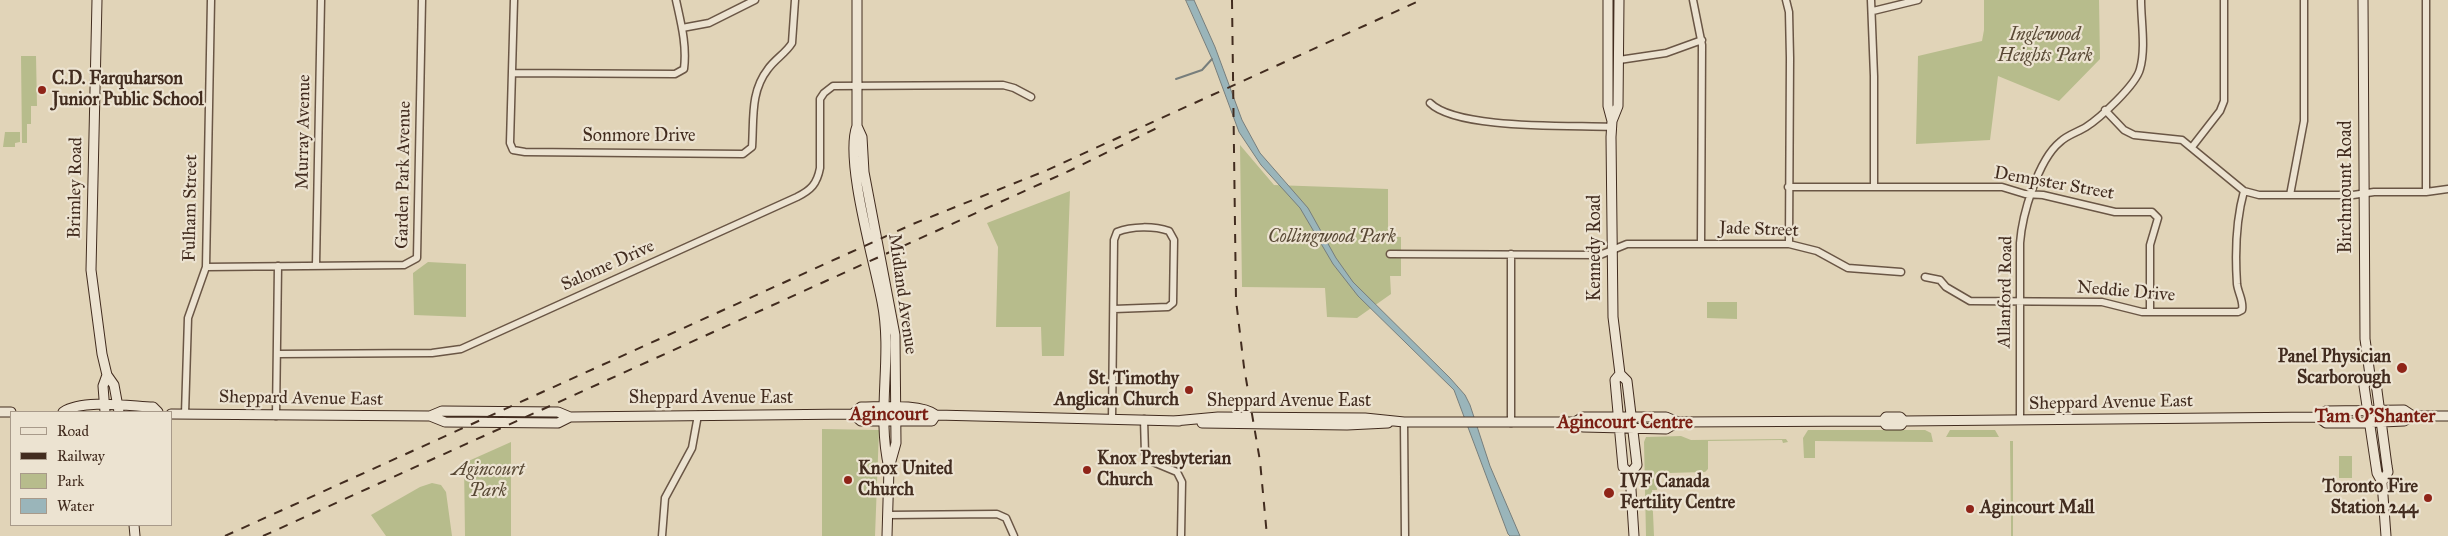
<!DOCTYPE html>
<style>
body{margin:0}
#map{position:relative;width:2448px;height:536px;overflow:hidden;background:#e1d4b8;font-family:"IM FELL Great Primer",serif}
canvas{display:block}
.legend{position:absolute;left:10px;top:411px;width:162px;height:115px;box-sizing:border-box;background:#ece3d1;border:1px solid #a89a8a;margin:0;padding:6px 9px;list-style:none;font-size:15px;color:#422c1f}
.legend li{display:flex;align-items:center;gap:10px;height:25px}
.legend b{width:25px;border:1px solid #a89a8a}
</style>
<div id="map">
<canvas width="2448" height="536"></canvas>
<ul class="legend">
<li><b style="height:6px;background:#ece3d1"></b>Road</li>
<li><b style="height:6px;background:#422c1f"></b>Railway</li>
<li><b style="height:14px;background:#b7bc8c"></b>Park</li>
<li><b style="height:14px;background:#9ab5ba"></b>Water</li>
</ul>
</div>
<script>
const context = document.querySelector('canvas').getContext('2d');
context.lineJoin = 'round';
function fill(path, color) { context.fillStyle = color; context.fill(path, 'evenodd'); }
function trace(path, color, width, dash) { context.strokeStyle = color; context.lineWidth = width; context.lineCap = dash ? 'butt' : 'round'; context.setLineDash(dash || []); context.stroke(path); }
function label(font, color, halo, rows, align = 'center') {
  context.font = font + ' "IM FELL Great Primer",serif'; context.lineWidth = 4.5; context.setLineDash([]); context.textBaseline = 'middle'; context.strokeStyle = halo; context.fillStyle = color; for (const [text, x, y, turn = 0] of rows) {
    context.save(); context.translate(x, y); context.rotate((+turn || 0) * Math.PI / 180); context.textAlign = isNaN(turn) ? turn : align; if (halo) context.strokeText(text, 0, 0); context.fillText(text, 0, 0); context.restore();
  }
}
fill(new Path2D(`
 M 1984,0 L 2099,0 L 2100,59 L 2059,101 L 1998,76 L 1990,140 L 1916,144 L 1918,56 L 1982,41 L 1984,30 Z
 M 21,56 L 36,56 L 37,106 L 31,106 L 31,124 L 27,124 L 27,143 L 22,143 Z
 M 5,132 L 20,132 L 20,142 L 15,143 L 15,147 L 3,147 Z
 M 1240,145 L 1274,185 L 1388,189 L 1388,236 L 1401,237 L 1401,276 L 1390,276 L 1391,294 L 1357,318 L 1327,317 L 1325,288 L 1242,287 Z
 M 1070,191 L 1064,356 L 1042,356 L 1041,327 L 996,327 L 998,247 L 987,223 Z
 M 428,262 L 466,264 L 466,317 L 414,315 L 413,273 Z
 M 1707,302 L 1737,302 L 1737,319 L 1707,318 Z
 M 822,429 L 879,430 L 875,536 L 822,536 Z
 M 1808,430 L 1925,430 L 1931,433 L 1933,442 L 1815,441 L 1815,458 L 1804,458 L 1803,438 Z
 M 1950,430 L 1995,430 L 1999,437 L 1946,437 Z
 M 1681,436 L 1691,440 L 1786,439 L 1788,442 L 1783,443 L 1782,440 L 1708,441 L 1708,469 L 1705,472 L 1668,473 L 1658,471 L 1657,490 L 1652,490 L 1654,536 L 1646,536 L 1644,442 L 1646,437 Z
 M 2010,441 L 2013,441 L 2013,536 L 2011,536 L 2011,524 Z
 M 511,442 L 511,536 L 465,536 L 464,463 Z
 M 2339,456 L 2352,456 L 2352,478 L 2339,478 Z
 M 432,483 L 441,485 L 446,492 L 452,536 L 386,536 L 371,515 L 420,487 Z`), '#b7bc8c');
const water = new Path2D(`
 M 1186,0 L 1194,0 L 1215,47 L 1242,120 L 1260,153 L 1308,208 L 1336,258 L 1353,282 L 1450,378 L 1465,395 L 1470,405 L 1490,466 L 1520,536 L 1510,536 L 1508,534 L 1454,390 L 1358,296 L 1333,264 L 1300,208 L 1261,165 L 1239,132 L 1212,59 Z`);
fill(water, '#9ab5ba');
trace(water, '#777e7c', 1);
trace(new Path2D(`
 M 1176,79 L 1202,70 L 1212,59`), '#777e7c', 2);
const street = new Path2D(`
 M 514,0 L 510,143 L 513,150 L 525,152 L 743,154 L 752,147 C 754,119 750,92 768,69 C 775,59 786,53 792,43 L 795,0
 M 1693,0 L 1702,45 L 1701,243
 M 1786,0 L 1789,12 L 1790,58 L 1789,244
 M 1871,0 L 1874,76 L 1874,187
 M 2426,0 L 2426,192
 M 1873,11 L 1918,0
 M 682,28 L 709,23 L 755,0
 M 1619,60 L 1666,53 L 1702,40
 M 513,73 L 675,74 L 684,69 C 687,45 681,23 676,0
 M 1430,103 C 1457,130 1573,125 1612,127
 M 2105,110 L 2124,130 L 2134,135 L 2182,140 L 2244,191 L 2259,195 L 2353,195 L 2374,192 L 2426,192 L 2448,189
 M 2192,147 L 2220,111 L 2224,101 L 2224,0
 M 1788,187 L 2002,187 L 2025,194 L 2043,195 L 2115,212 L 2152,212 L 2158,218 L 2150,245 L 2150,311
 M 2290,195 L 2304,121 L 2304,0
 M 1390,254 L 1600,255 L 1627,244 L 1789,244 L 1817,251 L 1848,268 L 1901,272
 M 316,265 L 321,0
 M 206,267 L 404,265 L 417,258 L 422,0
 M 1925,277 L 1940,280 L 1946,287 L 1970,301 L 2102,302 L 2142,312 L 2238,312 L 2242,310 C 2244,301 2238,293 2237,284 C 2235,254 2236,220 2244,191
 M 278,354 L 432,353 L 461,349 L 797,197 C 811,190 817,184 820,168 L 820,99 L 824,93 L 833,86 L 1003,85 L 1014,88 L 1031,97
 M 185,414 L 188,318 L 206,267 L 211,0
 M 276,416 L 278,266
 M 1112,419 L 1114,240 L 1117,232 C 1132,226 1154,226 1169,231 L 1174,240 L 1173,303 L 1168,307 L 1114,309
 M 1144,419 L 1145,454 L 1153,462 L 1177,472 L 1182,482 L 1181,536
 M 2020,420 L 2020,243 C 2022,215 2038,160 2060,142 C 2067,135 2078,132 2086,127 C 2100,118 2136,85 2140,69 C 2146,48 2141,21 2141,0
 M 1404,422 L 1405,536
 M 1511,423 L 1511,254
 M 888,515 L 997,514 L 1006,518 L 1014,536
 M 662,536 L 665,498 L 692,448 L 698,415`);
const secondary = new Path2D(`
 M 97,0 L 91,270 L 102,354 L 107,375 L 114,385 L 119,412
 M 857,0 L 857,126 C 844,159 875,264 882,302 C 893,357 876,413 889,468
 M 1608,0 L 1608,106 L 1612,121
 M 1619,0 L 1618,106 L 1612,121 L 1611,137 L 1613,317 L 1620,374 L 1627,381 L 1637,465 L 1630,474
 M 2363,0 L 2365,339 L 2370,375 L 2376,383 L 2387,466 L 2388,472 L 2382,482
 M 857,126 L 862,137 L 864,172 L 895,335 L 896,443 L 889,468 L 887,536
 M 1620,374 L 1615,380 L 1623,467 L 1630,474 L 1634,536
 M 2370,375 L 2364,386 L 2377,473 L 2382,482 L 2386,536
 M 0,412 L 11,412
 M 63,412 C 83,399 129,406 153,407 L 158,412
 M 105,412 L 103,386 L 107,375
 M 171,414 L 430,416 L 445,422 L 558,423 L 570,417
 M 853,414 L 861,407 C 881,407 921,403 936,415 L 1179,421
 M 430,416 L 442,411 L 558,412 L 570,417 L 853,414 L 861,421 L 932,421 L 936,415
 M 2318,417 L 2326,423 L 2360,423 L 2404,421 L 2413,416 L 2448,416
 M 1174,421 L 1218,417 L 1365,418 L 1404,422 L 1575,422 L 1583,417 L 1666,417 L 1678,422 L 1883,421 L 1886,417 L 1900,417 L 1904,421 L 2318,417 L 2326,411 L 2404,410 L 2413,416
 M 1883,421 L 1886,425 L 1901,425 L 1904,421
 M 1575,422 L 1583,427 L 1666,429 L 1678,422
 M 1202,423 L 1347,425 L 1388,423
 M 134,525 L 135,536`);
trace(street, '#6a5645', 9);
trace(secondary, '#422c1f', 11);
trace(street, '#ece3d1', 6);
trace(secondary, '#ece3d1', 9);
trace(new Path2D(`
 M 1232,0 L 1236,300 L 1244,367 L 1260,461 L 1267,536
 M 225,536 L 913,224 L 1045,171 L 1421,0
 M 263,536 L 1071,170 L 1159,127`), '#422c1f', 2, [9, 9]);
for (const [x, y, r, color] of [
 [42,90,5,"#8f2418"],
 [2402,368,6,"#8f2418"],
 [1189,390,5,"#8f2418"],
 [1087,470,5,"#8f2418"],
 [848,480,5,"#8f2418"],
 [1609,493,6,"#8f2418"],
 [2428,498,5,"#8f2418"],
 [1970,509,5,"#8f2418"]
]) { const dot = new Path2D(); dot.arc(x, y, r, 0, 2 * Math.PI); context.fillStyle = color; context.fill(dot); trace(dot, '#ece3d1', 2); }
label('italic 18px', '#594935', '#ece3d1', [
 ["Inglewood",2045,36],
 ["Heights Park",2045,57],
 ["Collingwood Park",1332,238],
 ["Agincourt",488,471],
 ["Park",488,492]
]);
label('bold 18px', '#422c1f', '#ece3d1', [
 ["C.D. Farquharson",52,80],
 ["Junior Public School",52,101],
 ["Panel Physician",2391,358,"right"],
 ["Scarborough",2391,379,"right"],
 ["St. Timothy",1179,380,"right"],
 ["Anglican Church",1179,401,"right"],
 ["Knox Presbyterian",1097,460],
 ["Church",1097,481],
 ["Knox United",858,470],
 ["Church",858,491],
 ["IVF Canada",1620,483],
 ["Fertility Centre",1620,504],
 ["Toronto Fire",2418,488,"right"],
 ["Station 244",2418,509,"right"],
 ["Agincourt Mall",1980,509]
], 'left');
label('18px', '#422c1f', '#ece3d1', [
 ["Murray Avenue",304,132,-89],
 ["Sonmore Drive",639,137],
 ["Garden Park Avenue",404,175,-89],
 ["Dempster Street",2054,184,10],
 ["Birchmount Road",2347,187,-90],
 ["Brimley Road",76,188,-89],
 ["Fulham Street",191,208,-89],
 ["Jade Street",1759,230,2],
 ["Kennedy Road",1596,248,-90],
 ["Salome Drive",608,266,-24],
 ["Allanford Road",2006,292,-89],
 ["Neddie Drive",2126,292,5],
 ["Midland Avenue",902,294,82],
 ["Sheppard Avenue East",301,399,1],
 ["Sheppard Avenue East",711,399],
 ["Sheppard Avenue East",1289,402],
 ["Sheppard Avenue East",2111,403,-1]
]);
label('bold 19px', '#7a1f14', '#ece3d1', [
 ["Agincourt",889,415],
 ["Tam O'Shanter",2375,417],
 ["Agincourt Centre",1625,423]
]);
</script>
